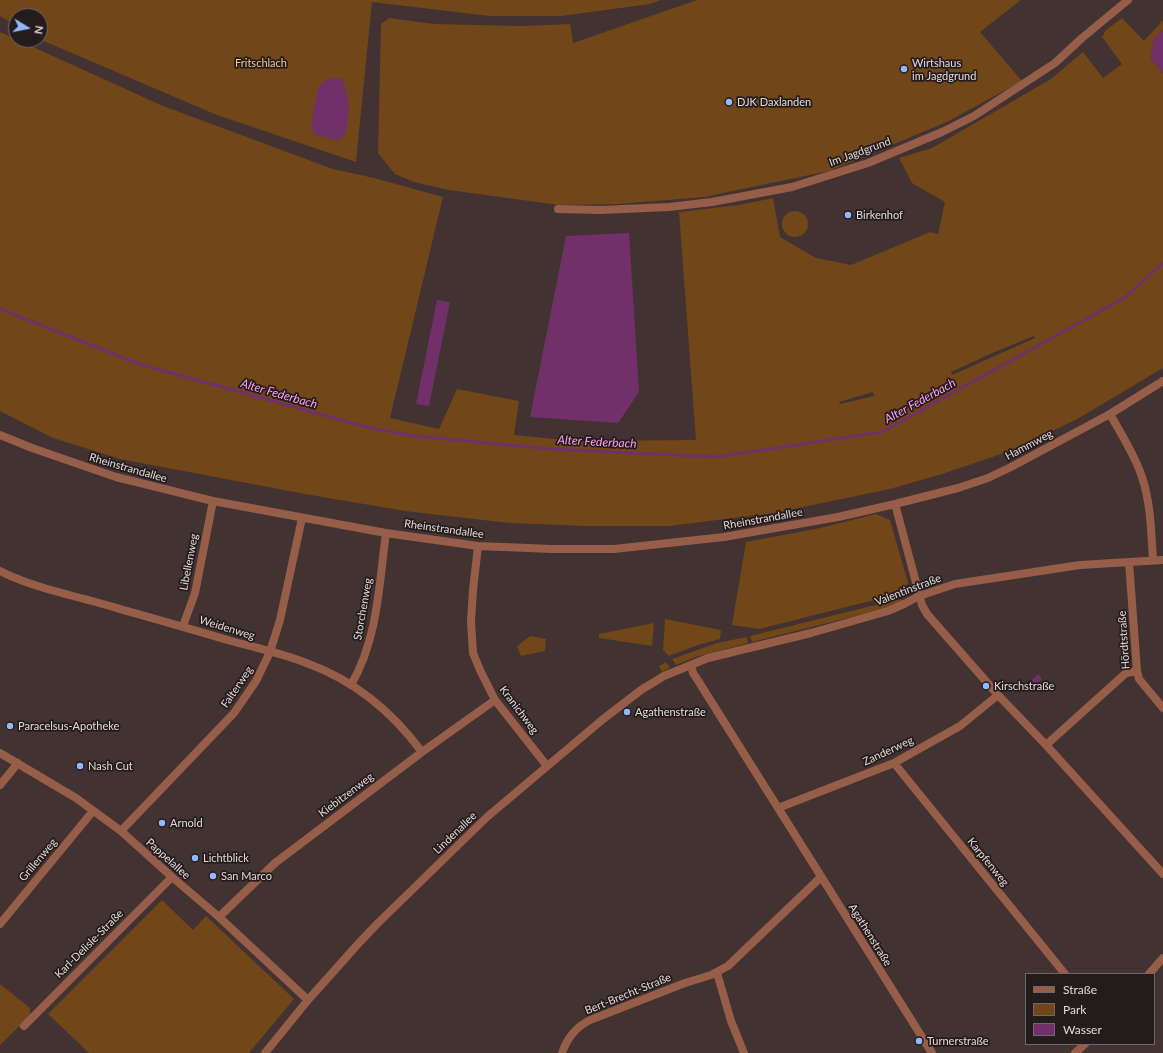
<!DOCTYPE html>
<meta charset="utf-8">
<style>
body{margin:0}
#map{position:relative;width:1163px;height:1053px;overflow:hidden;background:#433232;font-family:Lato,sans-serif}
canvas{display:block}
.legend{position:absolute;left:1025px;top:973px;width:130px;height:72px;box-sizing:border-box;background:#241c1c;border:1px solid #706767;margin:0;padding:5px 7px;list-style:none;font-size:12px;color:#e3d7d7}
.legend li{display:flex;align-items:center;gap:8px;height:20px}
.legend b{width:20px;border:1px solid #706767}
.north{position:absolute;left:8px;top:8px;width:40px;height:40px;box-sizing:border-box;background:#241c1c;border:1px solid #706767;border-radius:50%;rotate:100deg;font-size:11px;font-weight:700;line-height:16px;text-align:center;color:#e3d7d7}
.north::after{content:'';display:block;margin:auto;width:14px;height:18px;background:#93b7fd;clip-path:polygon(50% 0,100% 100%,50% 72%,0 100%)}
</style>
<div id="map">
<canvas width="1163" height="1053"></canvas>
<ul class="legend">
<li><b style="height:5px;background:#965e49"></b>Straße</li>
<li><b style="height:11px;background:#714618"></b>Park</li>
<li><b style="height:11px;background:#71306a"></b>Wasser</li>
</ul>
<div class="north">N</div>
</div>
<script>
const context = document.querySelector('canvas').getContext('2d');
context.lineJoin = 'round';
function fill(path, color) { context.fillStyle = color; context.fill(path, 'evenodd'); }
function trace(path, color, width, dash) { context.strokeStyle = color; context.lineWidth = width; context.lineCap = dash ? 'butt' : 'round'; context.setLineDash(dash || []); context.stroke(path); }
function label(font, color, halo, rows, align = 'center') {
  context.font = font + ' Lato,sans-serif'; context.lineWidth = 3.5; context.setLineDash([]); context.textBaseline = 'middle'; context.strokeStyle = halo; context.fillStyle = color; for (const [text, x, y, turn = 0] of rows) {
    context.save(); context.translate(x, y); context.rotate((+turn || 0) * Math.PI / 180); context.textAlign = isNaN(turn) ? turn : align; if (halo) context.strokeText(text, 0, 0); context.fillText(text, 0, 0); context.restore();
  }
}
fill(new Path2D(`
 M 0,0 L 661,0 L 650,4 L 561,16 L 490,16 L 372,2 L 356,162 L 217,115 L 46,42 L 40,39 L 40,16 L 16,16 L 16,25 L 0,16 Z
 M 697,0 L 1021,0 L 980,32 L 1022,81 L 947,122 L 829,171 L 704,197 L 618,204 L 559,205 L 449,190 L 414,182 L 395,174 L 378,153 L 381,24 L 389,18 L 434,24 L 522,26 L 570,24 L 573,43 Z
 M 1122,18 L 1144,41 L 1163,20 L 1163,30 L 1154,38 L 1151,59 L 1163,73 L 1163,368 L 1079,418 L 1016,449 L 942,474 L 890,489 L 774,513 L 669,526 L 586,526 L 509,523 L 405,511 L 305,494 L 120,459 L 53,438 L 0,411 L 0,32 L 163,106 L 333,169 L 374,178 L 443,197 L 390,418 L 439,429 L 457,389 L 519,401 L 514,435 L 574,441 L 696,440 L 679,212 L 739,205 L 773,198 L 780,237 L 816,258 L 851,265 L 930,232 L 938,234 L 945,202 L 912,183 L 899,158 L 932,148 L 1051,79 L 1083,52 L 1103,78 L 1122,64 L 1102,37 L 1106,30 ZM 1034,336 L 1035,338 L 952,375 L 951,372 L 990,354 ZM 873,392 L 874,396 L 840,404 L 839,402 Z
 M782 224a13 13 0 1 1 26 0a13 13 0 1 1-26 0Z
 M 876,514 L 890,520 L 908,583 L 902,593 L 759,629 L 732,625 L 746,542 L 820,528 Z
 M 900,599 L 903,601 L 895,606 L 752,642 L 750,636 Z
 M 665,619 L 721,630 L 720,639 L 698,645 L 669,656 L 663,650 Z
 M 654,623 L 652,646 L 599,638 L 599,634 Z
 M 530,636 L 546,639 L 545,651 L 521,656 L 517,646 Z
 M 747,637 L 748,643 L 696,657 L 676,665 L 672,659 L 717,643 Z
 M 666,662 L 670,668 L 662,672 L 659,666 Z
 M 162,900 L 193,930 L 206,916 L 294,999 L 249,1053 L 89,1053 L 48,1014 Z
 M 0,984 L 30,1008 L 30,1016 L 0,1045 Z`), '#714618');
fill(new Path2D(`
 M 1163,30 L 1163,73 L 1151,59 L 1154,38 Z
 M 330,78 L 343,79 L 349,104 L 346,133 L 339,140 L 314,135 L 311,126 L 317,92 L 322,83 Z
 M 629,233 L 639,392 L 618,423 L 530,417 L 566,236 Z
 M 437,300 L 450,302 L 429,406 L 416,404 Z
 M 1038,674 L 1042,679 L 1033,688 L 1029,683 Z`), '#71306a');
trace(new Path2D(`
 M 0,309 L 139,364 L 366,427 L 414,436 L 551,449 L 716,457 L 882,432 L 1124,298 L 1163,263`), '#71306a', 3);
trace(new Path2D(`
 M 558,209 L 601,210 L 669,207 L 712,202 L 792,187 L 868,163 L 942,132 L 974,116 L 1055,63 L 1082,38 L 1128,0
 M 1110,414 C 1121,434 1135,455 1142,477 C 1151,504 1151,532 1153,560
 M 0,435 L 32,448 L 116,477 L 213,501 L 386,533 L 478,546 L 552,549 L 614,549 L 724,537 L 838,517 L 895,504 L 958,488 L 988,478 L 1011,467 L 1110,414 L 1163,381
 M 895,504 L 922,605 L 927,614 L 998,695 L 1046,745 L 1163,874
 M 478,546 L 473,590 L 471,621 L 473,653 L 480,670 L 495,700 L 547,766
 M 1129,562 L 1137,671 L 1139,679 L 1163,708
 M 0,571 C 28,585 61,593 92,601 C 138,614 185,627 231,641 C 257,648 284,654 309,664 C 355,681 393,713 422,752
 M 183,626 L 195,593 L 213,501
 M 691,665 L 693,673 L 697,679 L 932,1053
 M 351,685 C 378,639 379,584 386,533
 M 1046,745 L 1126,673 L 1137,671
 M 0,753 L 76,798 L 121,831 L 172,877 L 219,917 L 308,1000
 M 894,763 L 1065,974
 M 0,785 L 18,763
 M 778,808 L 894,763 L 960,726 L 998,695
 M 121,831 L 234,713 L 256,681 L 270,652 L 280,620 L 302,518
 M 219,917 L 275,863 L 422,752 L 495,700
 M 0,924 L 93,811
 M 717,973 L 731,1021 L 744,1053
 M 1149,974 L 1163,958
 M 24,1026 L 172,877
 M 265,1053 L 308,1000 L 358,944 L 377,924 L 487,817 L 602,720 L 641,690 L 664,676 L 708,658 L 811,633 L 888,611 L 904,604 L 919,596 L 955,584 L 1080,565 L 1163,560
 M 562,1053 C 567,1038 576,1027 590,1020 L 685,983 L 711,975 L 728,966 L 821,877
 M 1075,1053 L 1085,1044`), '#965e49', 8);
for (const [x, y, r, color] of [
 [904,69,4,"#93b7fd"],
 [729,102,4,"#93b7fd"],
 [848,215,4,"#93b7fd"],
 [986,686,4,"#93b7fd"],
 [627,712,4,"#93b7fd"],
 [10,726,4,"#93b7fd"],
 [80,766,4,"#93b7fd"],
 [162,823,4,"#93b7fd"],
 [195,858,4,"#93b7fd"],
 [213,876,4,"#93b7fd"],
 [919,1041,4,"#93b7fd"]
]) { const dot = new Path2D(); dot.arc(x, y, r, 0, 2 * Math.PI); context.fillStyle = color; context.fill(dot); trace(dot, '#241c1c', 1.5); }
label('11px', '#f8c290', '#241c1c', [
 ["Fritschlach",261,63]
]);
label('11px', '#e3d7d7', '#241c1c', [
 ["Wirtshaus",912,63],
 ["im Jagdgrund",912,76],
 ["DJK Daxlanden",737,102],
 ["Birkenhof",856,215],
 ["Kirschstraße",994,686],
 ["Agathenstraße",635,712],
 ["Paracelsus-Apotheke",18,726],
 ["Nash Cut",88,766],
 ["Arnold",170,823],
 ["Lichtblick",203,858],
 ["San Marco",221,876],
 ["Turnerstraße",927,1041]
], 'left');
label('11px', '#e3d7d7', '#241c1c', [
 ["Im Jagdgrund",860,152,-20],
 ["Hammweg",1029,445,-28],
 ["Rheinstrandallee",128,468,16],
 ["Rheinstrandallee",763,519,-10],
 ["Rheinstrandallee",444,529,8],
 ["Libellenweg",189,562,-79],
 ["Valentinstraße",908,590,-21],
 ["Storchenweg",363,609,-80],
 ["Weidenweg",227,628,17],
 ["Hördtstraße",1124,640,-94],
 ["Falterweg",237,687,-56],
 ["Kranichweg",519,710,53],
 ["Zanderweg",888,751,-25],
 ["Kiebitzenweg",346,795,-37],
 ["Lindenallee",455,833,-44],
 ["Pappelallee",168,859,42],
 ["Grillenweg",38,860,-50],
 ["Karpfenweg",988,862,51],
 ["Agathenstraße",870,935,58],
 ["Karl-Delisle-Straße",89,944,-45],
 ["Bert-Brecht-Straße",628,994,-22]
]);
label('italic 12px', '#fd9ff0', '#241c1c', [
 ["Alter Federbach",279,394,16],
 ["Alter Federbach",920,401,-29],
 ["Alter Federbach",597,442,3]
]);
</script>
